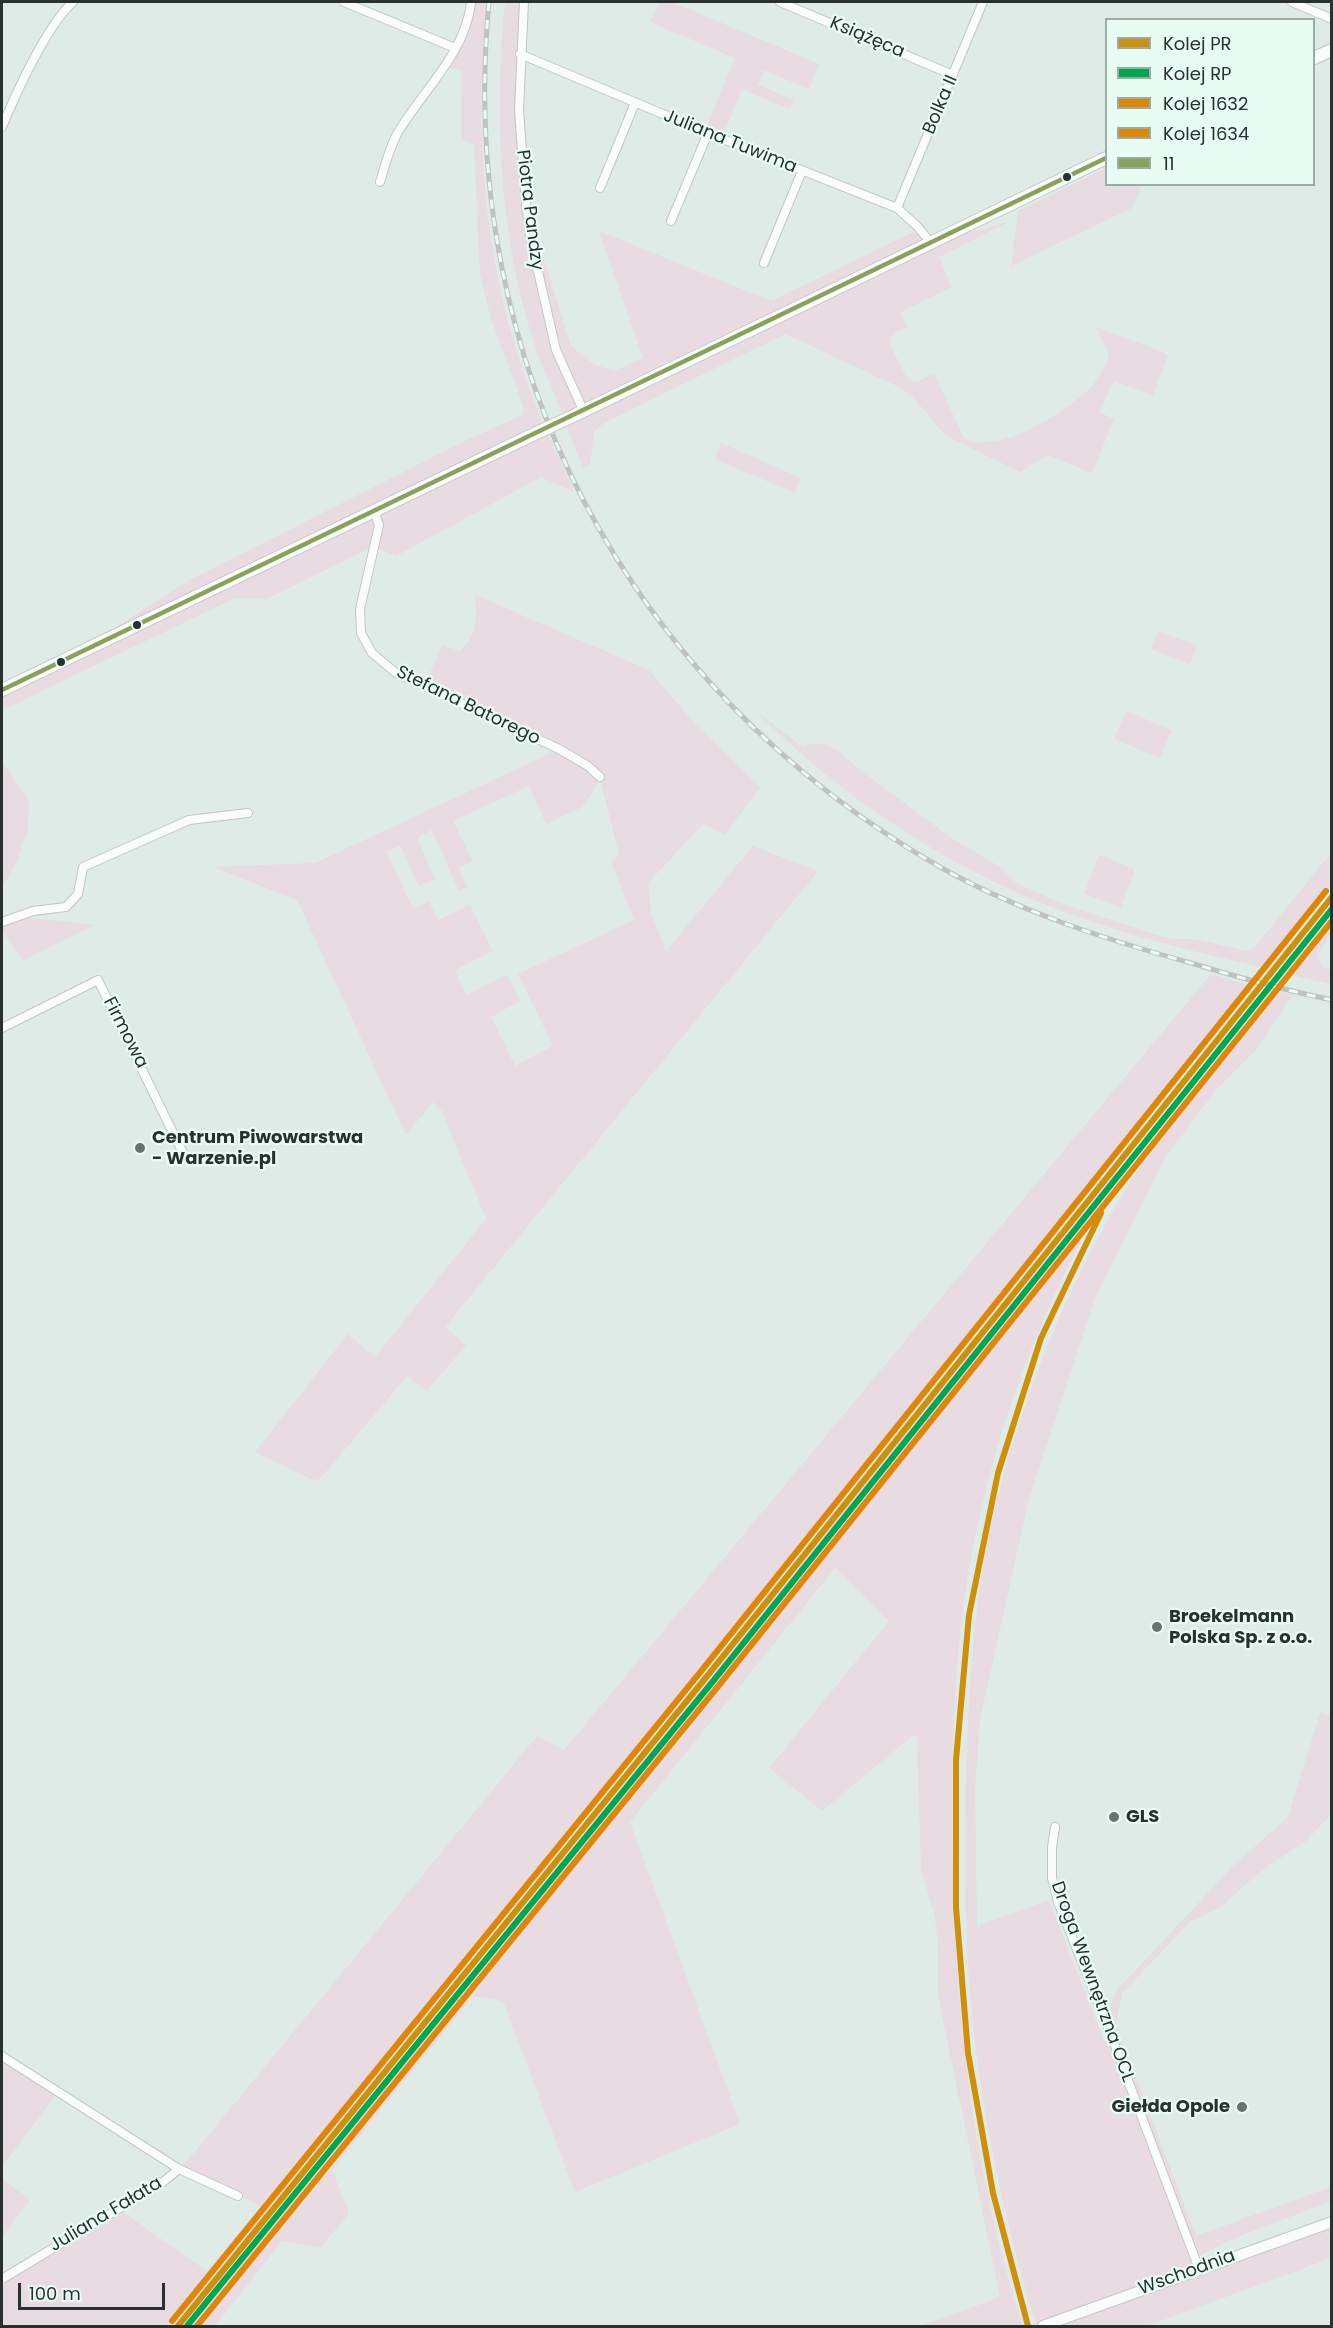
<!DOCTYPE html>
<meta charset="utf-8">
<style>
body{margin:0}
#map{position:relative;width:1333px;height:2328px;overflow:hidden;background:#dfebe6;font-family:Poppins,sans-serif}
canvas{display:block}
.frame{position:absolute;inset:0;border:3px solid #29312e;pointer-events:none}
.legend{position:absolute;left:1105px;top:18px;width:210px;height:168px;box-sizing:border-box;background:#e7fdf4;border:2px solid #9baba5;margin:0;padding:8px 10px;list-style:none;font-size:18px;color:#29312e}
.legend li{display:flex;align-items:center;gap:12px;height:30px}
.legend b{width:30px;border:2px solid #9baba5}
.scale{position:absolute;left:18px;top:2283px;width:147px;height:27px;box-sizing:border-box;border:3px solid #29312e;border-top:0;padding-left:8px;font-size:18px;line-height:21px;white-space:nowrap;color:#29312e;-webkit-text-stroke:4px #e7fdf4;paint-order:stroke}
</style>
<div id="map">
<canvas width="1333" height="2328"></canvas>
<div class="frame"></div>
<ul class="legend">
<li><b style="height:8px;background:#ce8f09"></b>Kolej PR</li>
<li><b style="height:8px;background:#00a651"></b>Kolej RP</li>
<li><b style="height:8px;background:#df8607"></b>Kolej 1632</li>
<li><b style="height:8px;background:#df8607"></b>Kolej 1634</li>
<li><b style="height:8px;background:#8aa15a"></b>11</li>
</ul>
<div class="scale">100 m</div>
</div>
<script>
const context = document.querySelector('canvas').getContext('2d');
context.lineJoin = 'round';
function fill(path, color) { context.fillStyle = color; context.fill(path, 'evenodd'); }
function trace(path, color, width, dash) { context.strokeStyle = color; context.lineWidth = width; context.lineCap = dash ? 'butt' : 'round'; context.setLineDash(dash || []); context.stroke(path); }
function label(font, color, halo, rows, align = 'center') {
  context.font = font + ' Poppins,sans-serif'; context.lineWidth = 4.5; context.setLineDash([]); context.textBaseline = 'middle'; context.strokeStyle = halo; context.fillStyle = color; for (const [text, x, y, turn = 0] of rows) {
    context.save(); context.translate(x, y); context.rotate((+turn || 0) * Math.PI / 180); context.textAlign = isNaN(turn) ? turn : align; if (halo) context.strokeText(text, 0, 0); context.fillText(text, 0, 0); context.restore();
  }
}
fill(new Path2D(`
 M 471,2 L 487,2 C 472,142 486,290 542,421 C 552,445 564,468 574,492 L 541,477 L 396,556 L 374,546 L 267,599 L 235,598 L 2,710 L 2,688 L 108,632 L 190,580 L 465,441 L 522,415 L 524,411 L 521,400 L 491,319 L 480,274 L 474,144 L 462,139 L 461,70 L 443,66 L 457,45 Z
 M 505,2 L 524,2 L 521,33 L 526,203 L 571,346 L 593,364 L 614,371 L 643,358 L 599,231 L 771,301 L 920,229 L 927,237 L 603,393 L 608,398 L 931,243 L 1008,222 L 939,257 L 952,287 L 901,312 L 907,327 L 894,333 L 890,341 L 894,353 L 908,380 L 917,382 L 934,374 L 964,438 C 998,457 1067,411 1091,387 C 1099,378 1105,367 1109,355 L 1096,327 L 1165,353 L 1168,356 L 1153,395 L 1114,381 L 1099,412 L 1114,419 L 1092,473 L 1047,455 L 1020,472 L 945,435 L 913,397 L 901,388 L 785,334 L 604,423 L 594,432 L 590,465 L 583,467 C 574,446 566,425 558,403 C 550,382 540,362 533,340 C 499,234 494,112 505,2 Z
 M 660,2 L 672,2 L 819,64 L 809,89 L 764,70 L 758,85 L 794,100 L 790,109 L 742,89 L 722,138 L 705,131 L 735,58 L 650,22 Z
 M 1106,168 L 1106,184 L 1142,185 L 1132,208 L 1011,266 L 1018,211 Z
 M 721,443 L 801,478 L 795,493 L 715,459 Z
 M 475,595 L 649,670 L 696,725 L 760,787 L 725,834 L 703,824 L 648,883 L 651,913 L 666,951 L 753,846 L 818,871 L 445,1327 L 466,1345 L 427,1391 L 407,1376 L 319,1480 L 311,1479 L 255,1452 L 348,1334 L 375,1357 L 486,1219 L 442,1111 L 433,1102 L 406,1135 L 297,900 L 213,867 L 315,863 L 558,750 L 424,687 L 442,645 L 460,651 C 479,635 476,617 475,595 ZM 600,778 L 619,854 L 611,861 L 634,920 L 518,974 L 553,1046 L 515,1066 L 491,1017 L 520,1001 L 507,975 L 466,995 L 455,970 L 493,951 L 470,905 L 438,920 L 429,902 L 413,909 L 386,852 L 400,845 L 419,886 L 435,879 L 417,838 L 432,830 L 459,891 L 467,887 L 459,868 L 473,861 L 453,821 L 529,786 L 546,824 L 580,808 L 591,795 Z
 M 1158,631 L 1197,646 L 1190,664 L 1151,649 Z
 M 1126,711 L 1172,730 L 1160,758 L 1114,739 Z
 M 757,712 L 803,747 C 824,737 840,750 855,766 L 953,839 L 1000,867 L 1016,883 L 1068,906 L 1157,935 L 1171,939 L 1194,939 L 1247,951 L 1254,948 L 1331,853 L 1331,888 L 1266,968 C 1182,949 1097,928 1018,893 C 923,850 830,787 757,712 Z
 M 2,762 L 29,801 L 28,828 L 17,861 L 2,888 Z
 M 1099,855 L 1135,869 L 1121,907 L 1084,894 Z
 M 2,915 L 95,925 L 23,960 L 2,931 Z
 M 1331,917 C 1332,943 1324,938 1317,958 L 1323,968 L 1331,970 L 1331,984 L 1286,974 Z
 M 1211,974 L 1252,986 L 524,1894 L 174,2326 L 2,2326 L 2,2279 L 117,2208 L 207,2271 L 261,2206 L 179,2169 L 193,2154 L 537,1736 L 564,1750 Z
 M 1274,991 L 1293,995 L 1255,1051 L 1216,1090 L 1163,1161 L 1097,1293 L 1029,1498 L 980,1719 L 975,1788 L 977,1926 L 1049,1900 L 1104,2041 L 1113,2039 L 1106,2022 L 1115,1992 L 1233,1866 L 1288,1817 L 1320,1713 L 1331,1716 L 1331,1814 L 1307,1840 L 1257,1874 L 1221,1907 L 1190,1922 L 1122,1993 L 1116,2026 L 1196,2236 L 1331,2187 L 1331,2201 L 1230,2240 L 1195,2258 L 1199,2269 L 1331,2222 L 1331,2258 L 1147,2326 L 1037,2326 C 1007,2233 984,2124 973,2026 C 965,1946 964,1864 966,1784 C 968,1710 971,1636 984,1563 C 1004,1451 1046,1334 1100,1234 C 1147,1145 1211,1068 1274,991 Z
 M 1115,1170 L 1119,1174 C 1032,1316 975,1479 959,1646 C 951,1731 950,1817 954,1903 C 959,2046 978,2190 1023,2326 L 921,2326 L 1000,2297 L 938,1995 L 938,1948 L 935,1917 L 921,1869 L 917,1737 L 912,1736 L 822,1811 L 769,1768 L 889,1621 L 835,1568 L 630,1822 L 740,2124 L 575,2192 L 503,2001 L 473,1996 L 332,2170 L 349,2213 L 321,2248 L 282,2241 L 215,2326 L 184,2326 L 531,1899 Z
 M 2,2056 L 57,2093 L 2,2167 Z
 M 2,2178 L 30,2200 L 2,2237 Z`), '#e8dbe2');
const minor = new Path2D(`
 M 344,2 L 455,48
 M 524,2 L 519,110 L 526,203 L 531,241 L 556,350 L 583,410
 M 780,2 L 953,75
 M 1292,2 L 1332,19
 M 520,54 L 708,133 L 897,208 L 917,226 L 931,243
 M 2,127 C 16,93 47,25 73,2
 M 380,182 C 385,166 389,149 397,134 C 422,91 466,53 471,2
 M 600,188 L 635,103
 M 897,208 L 983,2
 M 671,221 L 708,133
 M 764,263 L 802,171
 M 374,511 L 379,525 L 360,609 L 361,633 L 372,653 L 396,673 L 559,749 L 588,766 L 600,777
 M 2,922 L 33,911 L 66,907 L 78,894 L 83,867 L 189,820 L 248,813
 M 2,1028 L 98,980 L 182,1151
 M 1055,1827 L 1052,1847 L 1052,1878 L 1058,1902 L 1106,2022 L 1199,2269
 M 2,2056 L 179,2169 L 238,2196
 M 2,2279 L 163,2182 L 179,2169`);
const tertiary = new Path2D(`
 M 1043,2326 L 1332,2222`);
const secondary = new Path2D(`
 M 1314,58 L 1332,50
 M 575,415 L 1106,158
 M 2,690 L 530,436`);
trace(minor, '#bfc8c4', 10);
trace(tertiary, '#bfc8c4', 12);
trace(secondary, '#bfc8c4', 14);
trace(minor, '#fafcfb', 8);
trace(tertiary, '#fafcfb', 10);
trace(secondary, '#fafcfb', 12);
const rail = new Path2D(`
 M 489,2 C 455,361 627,688 940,867 C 1018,911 1104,939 1191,963 C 1237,977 1284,990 1332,1000`);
trace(rail, '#bfc2c1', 5);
trace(rail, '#e7fdf4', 3, [9]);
const secondaryBridge = new Path2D(`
 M 530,436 L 575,415`);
trace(secondaryBridge, '#bfc8c4', 14, []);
trace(secondaryBridge, '#fafcfb', 12);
trace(new Path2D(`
 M 2,690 L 1106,158`), '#8aa15a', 4.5);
trace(new Path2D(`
 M 178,2326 L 708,1675 L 1332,897
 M 1028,2326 L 993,2193 L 968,2053 L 956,1907 L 956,1760 L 969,1615 L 998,1473 L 1041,1338 L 1101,1213`), '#ce8f09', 6);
trace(new Path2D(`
 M 187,2326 L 714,1680 L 1332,909`), '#00a651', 6);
trace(new Path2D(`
 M 172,2321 L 702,1670 L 1326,891`), '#df8607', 6);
trace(new Path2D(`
 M 197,2326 L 720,1684 L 1332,921`), '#df8607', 6);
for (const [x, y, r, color] of [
 [1067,177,5,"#29312e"],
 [137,625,5,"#29312e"],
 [61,662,5,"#29312e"],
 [140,1148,6,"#69726e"],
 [1157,1627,6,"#69726e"],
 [1114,1817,6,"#69726e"],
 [1242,2107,6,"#69726e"]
]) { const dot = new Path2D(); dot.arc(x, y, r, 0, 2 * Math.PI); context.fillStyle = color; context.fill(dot); trace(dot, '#e7fdf4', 2); }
label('18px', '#29312e', '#e7fdf4', [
 ["Książęca",867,38,23],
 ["Bolka II",941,105,-67],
 ["Juliana Tuwima",730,142,22],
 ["Piotra Pandzy",529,210,83],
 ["Stefana Batorego",468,706,26],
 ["Firmowa",125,1033,63],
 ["Droga Wewnętrzna OCL",1092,1982,70],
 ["Juliana Fałata",106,2215,-31],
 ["Wschodnia",1187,2273,-20]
]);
label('bold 18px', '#29312e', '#e7fdf4', [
 ["Centrum Piwowarstwa",152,1138],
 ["- Warzenie.pl",152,1159],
 ["Broekelmann",1169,1617],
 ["Polska Sp. z o.o.",1169,1638],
 ["GLS",1126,1817],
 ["Giełda Opole",1230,2107,"right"]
], 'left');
</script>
